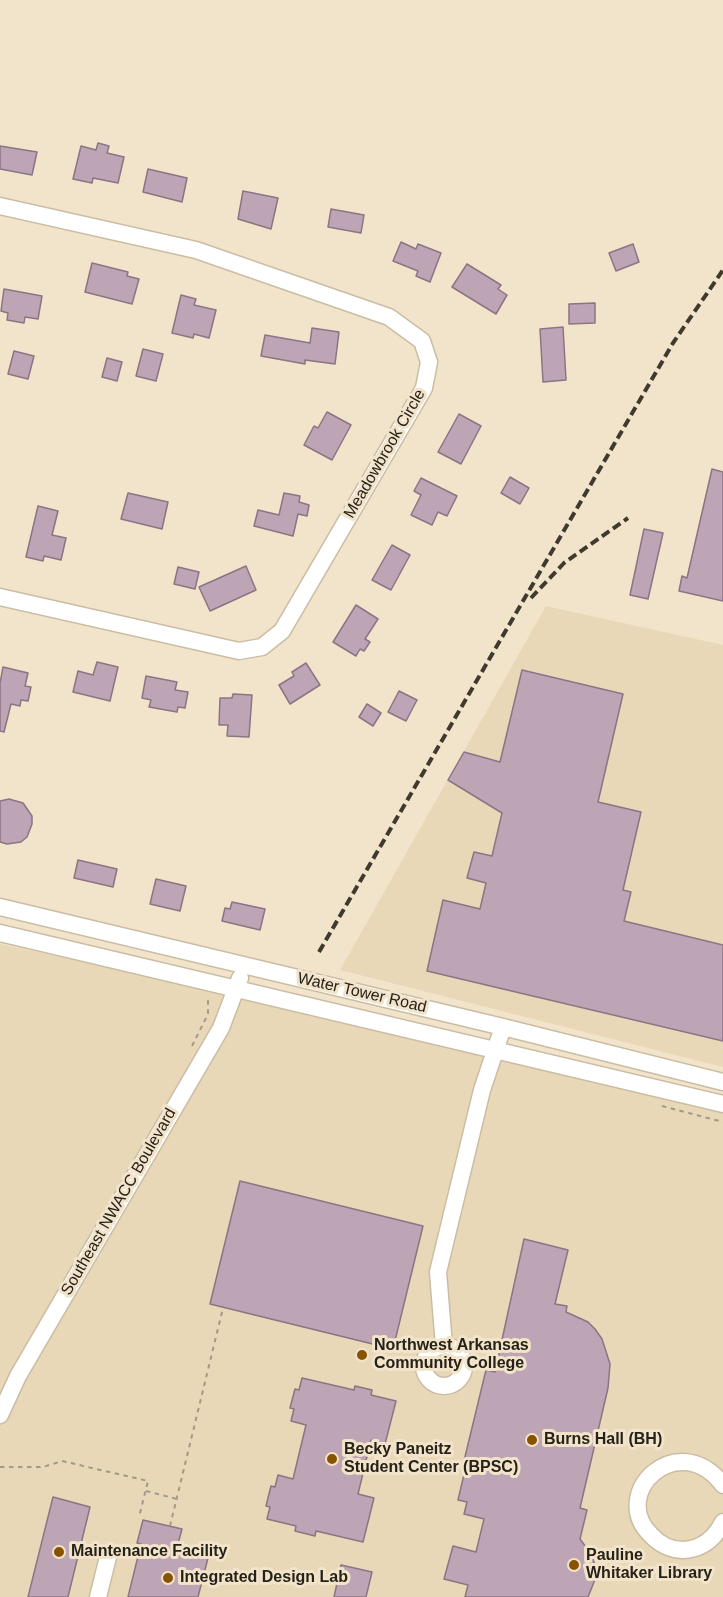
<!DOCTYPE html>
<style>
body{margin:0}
canvas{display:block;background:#f2e4cb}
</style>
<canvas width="723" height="1597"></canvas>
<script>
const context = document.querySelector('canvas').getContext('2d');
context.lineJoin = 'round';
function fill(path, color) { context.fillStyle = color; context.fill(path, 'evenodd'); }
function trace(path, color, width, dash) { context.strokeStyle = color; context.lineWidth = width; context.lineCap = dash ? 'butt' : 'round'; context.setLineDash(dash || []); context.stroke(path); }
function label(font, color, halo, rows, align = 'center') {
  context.font = font + ' Helvetica,sans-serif'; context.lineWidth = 6; context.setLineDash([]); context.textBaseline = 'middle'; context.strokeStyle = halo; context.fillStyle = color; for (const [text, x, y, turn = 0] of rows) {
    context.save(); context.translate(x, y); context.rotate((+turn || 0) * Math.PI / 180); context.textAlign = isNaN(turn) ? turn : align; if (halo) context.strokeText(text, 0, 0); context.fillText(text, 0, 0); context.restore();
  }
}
fill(new Path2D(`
 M 546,606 L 723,645 L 723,1067 L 340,970 Z
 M 0,944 L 204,988 L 723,1113 L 723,1597 L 0,1597 Z`), '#e9d8b7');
const building = new Path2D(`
 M 98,143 L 109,146 L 107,153 L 124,157 L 118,183 L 93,178 L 92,183 L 73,179 L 81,146 L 96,150 Z
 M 0,146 L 37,152 L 32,175 L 0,169 Z
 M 148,169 L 187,178 L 182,202 L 143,192 Z
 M 243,191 L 278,198 L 271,229 L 238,219 Z
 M 331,209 L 364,215 L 361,233 L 328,227 Z
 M 401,242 L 416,249 L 418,244 L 441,253 L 430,282 L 416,276 L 418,271 L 393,261 Z
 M 633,244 L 639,262 L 616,271 L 609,253 Z
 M 92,263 L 128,272 L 127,276 L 139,279 L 132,304 L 85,292 Z
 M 467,264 L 501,285 L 498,289 L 507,295 L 496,314 L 452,287 Z
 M 4,289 L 42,296 L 38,319 L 25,317 L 24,323 L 7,320 L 8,313 L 1,311 Z
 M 181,295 L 196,299 L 194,305 L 216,310 L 209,338 L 194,334 L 193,338 L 172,333 Z
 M 595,303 L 595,323 L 569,324 L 569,304 Z
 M 563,327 L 566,380 L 543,382 L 540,329 Z
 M 312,328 L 339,332 L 335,364 L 305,360 L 305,364 L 261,356 L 265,335 L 310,343 Z
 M 143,349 L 163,354 L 156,381 L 136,376 Z
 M 14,351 L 34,356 L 28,379 L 8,374 Z
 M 107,358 L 122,362 L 117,381 L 102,377 Z
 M 327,412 L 351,425 L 332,460 L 304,445 L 314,426 L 318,428 Z
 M 459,414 L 481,426 L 461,464 L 438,452 Z
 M 712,469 L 723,472 L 723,601 L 679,591 L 682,576 L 687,578 Z
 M 510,477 L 529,488 L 520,504 L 501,493 Z
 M 421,478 L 457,496 L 447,516 L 438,512 L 432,525 L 411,515 L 421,495 L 414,491 Z
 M 128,493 L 168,502 L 162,529 L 121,519 Z
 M 284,493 L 300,496 L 299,502 L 309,505 L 307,516 L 298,514 L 293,536 L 254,526 L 258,510 L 279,515 Z
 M 38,506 L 58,511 L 52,535 L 66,538 L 61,560 L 44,556 L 43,561 L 26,557 Z
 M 644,529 L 663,533 L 648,599 L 630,595 Z
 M 392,545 L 410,555 L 391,590 L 372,580 Z
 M 246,566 L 256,590 L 210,611 L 199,587 Z
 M 178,567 L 199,572 L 195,589 L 174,584 Z
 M 356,605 L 378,619 L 365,639 L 370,642 L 364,651 L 360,649 L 356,656 L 333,642 Z
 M 97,662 L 118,667 L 110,701 L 73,692 L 78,671 L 93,675 Z
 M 306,663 L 320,685 L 290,704 L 279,685 L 294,676 L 292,672 Z
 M 3,667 L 28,673 L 25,686 L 31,687 L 28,701 L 21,700 L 20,706 L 11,704 L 4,732 L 0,731 L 0,683 Z
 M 522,670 L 623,694 L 598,802 L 641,812 L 623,890 L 631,892 L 624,921 L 723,945 L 723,1041 L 427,971 L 443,900 L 480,909 L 486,883 L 467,878 L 474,852 L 492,856 L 502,813 L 448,780 L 464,752 L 500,762 Z
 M 146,676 L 177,682 L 175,690 L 188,692 L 185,708 L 178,707 L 177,712 L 149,707 L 151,700 L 142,698 Z
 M 399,691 L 417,700 L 406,721 L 388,712 Z
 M 233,694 L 252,695 L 249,737 L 227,736 L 228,725 L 219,725 L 220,698 L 232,698 Z
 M 367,704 L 381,713 L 373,726 L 359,717 Z
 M 9,799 L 23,803 L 32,816 L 32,824 L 27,837 L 21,842 L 7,844 L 0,842 L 0,801 Z
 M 78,860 L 117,869 L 113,887 L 74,878 Z
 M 156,879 L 186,886 L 180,911 L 150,904 Z
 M 232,902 L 265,909 L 260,930 L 222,921 L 225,908 L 230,909 Z
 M 240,1181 L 423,1226 L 393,1349 L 210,1304 Z
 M 524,1239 L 568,1250 L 555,1304 L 567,1306 L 566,1312 L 588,1322 L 595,1329 L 602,1339 L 610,1364 L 608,1388 L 580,1508 L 587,1510 L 580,1539 L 591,1554 L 595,1565 L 596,1577 L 588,1597 L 465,1597 L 468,1585 L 444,1579 L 453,1546 L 476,1552 L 484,1519 L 464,1514 L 467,1502 L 458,1500 L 466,1466 L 463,1465 L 486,1370 L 495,1372 Z
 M 302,1378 L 354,1390 L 355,1386 L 372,1390 L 371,1395 L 396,1401 L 385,1444 L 371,1440 L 358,1494 L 374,1498 L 363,1542 L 316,1531 L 315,1536 L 295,1531 L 296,1526 L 267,1519 L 270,1507 L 266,1506 L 271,1486 L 275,1487 L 278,1475 L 293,1479 L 306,1425 L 291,1421 L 294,1409 L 290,1408 L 295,1389 L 299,1390 Z
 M 53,1497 L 90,1507 L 68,1597 L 28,1597 Z
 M 143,1520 L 182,1529 L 176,1551 L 208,1558 L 198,1597 L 128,1597 L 141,1544 L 137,1543 Z
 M 341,1565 L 372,1572 L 366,1597 L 334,1597 Z`);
fill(building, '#bea5b5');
trace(building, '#8c7484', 1.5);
const minor = new Path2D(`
 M 0,206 L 196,250 L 389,317 L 422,341 L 429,362 L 424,388 L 282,631 L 262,647 L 239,651 L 0,597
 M 0,907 L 503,1027 L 723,1082
 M 0,933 L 723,1104
 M 444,1346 L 438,1272 L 482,1090 L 503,1027
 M424 1366a20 20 0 1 1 40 0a20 20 0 1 1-40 0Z
 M 0,1415 L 18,1376 L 221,1028 L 240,978
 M 723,1485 C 678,1426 608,1494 651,1535 C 659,1544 671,1550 683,1550 C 702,1549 715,1538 723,1522
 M 98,1597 L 109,1553`);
trace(minor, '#cabda4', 19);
trace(new Path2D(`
 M 192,1046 L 208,1014 L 208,998
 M 662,1106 L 723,1122
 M 0,1467 L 43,1467 L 62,1461 L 148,1481 L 139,1517
 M 146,1491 L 177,1499
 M 170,1526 L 223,1308`), '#a39986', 2, [4.5, 4.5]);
trace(minor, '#fff', 16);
trace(new Path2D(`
 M 531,598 L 564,563 L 628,518
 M 319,952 L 673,343 L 723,270`), '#403a2e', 4, [9, 4.5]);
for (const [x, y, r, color] of [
 [362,1355,6,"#885300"],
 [532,1440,6,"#885300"],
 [332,1459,6,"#885300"],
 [59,1552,6,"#885300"],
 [574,1565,6,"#885300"],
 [168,1578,6,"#885300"]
]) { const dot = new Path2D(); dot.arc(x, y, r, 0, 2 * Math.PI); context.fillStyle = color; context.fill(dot); trace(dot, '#f2e4cb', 2); }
label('16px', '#272218', '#f2e4cb', [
 ["Meadowbrook Circle",385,454,-60],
 ["Water Tower Road",362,993,13],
 ["Southeast NWACC Boulevard",119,1202,-60]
]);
label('bold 16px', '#272218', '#f2e4cb', [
 ["Northwest Arkansas",374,1346],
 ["Community College",374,1364],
 ["Burns Hall (BH)",544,1440],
 ["Becky Paneitz",344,1450],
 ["Student Center (BPSC)",344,1468],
 ["Maintenance Facility",71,1552],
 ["Pauline",586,1556],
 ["Whitaker Library",586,1574],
 ["Integrated Design Lab",180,1578]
], 'left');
</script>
